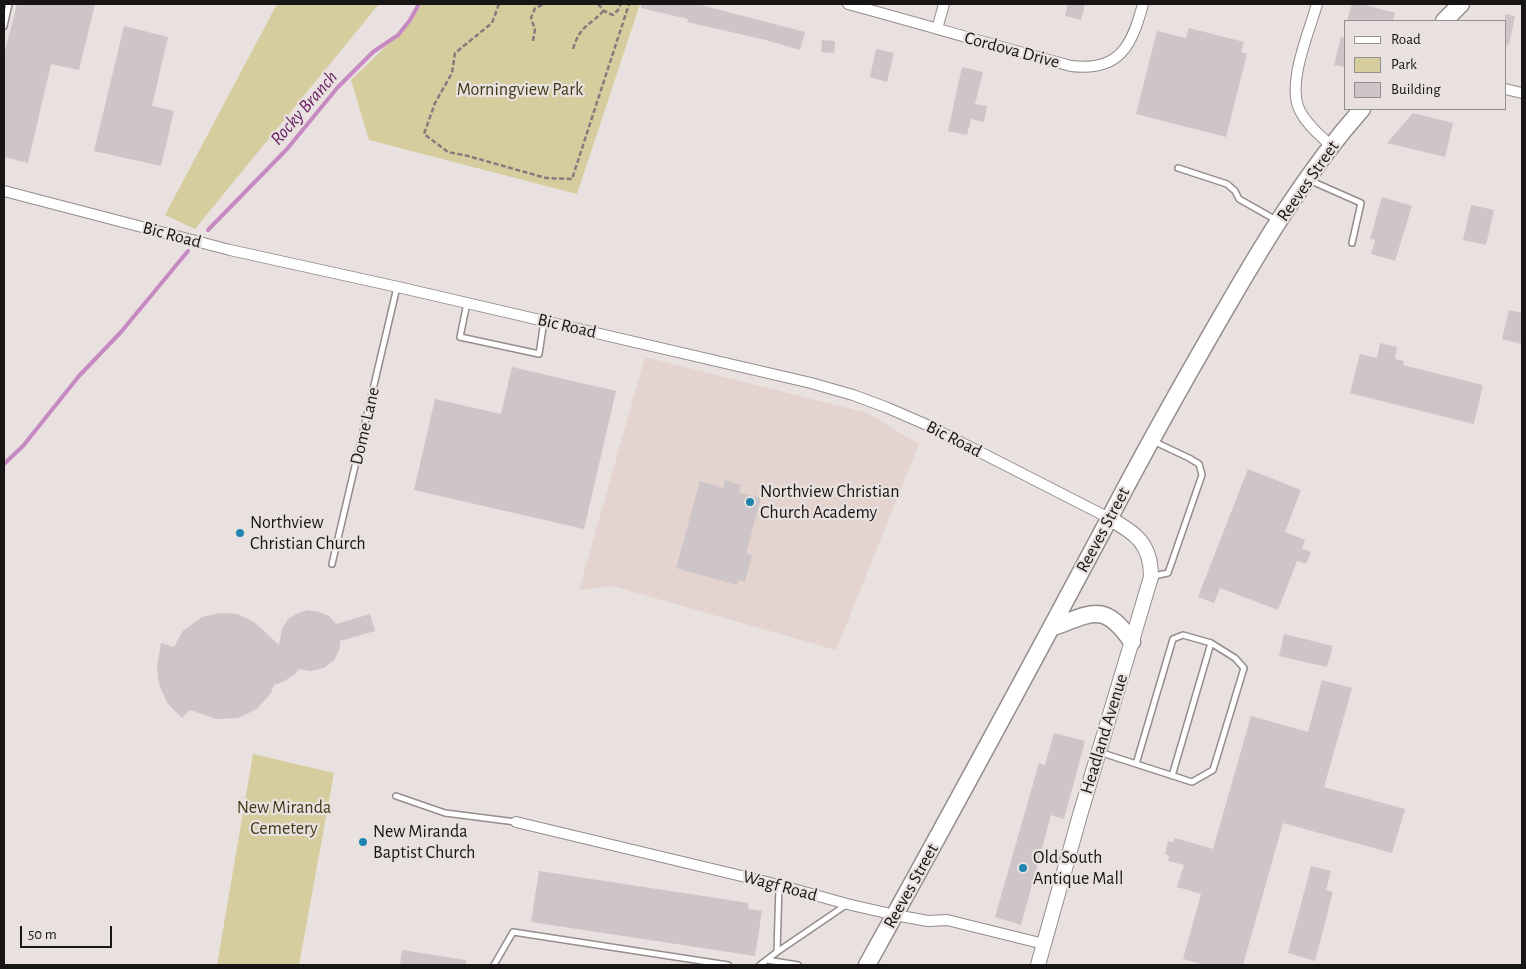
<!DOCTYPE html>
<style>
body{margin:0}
#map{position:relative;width:1526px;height:969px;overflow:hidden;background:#e8e1df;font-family:"Alegreya Sans",sans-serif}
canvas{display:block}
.frame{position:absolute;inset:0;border:5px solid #181515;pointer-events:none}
.legend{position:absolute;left:1344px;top:20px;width:162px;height:90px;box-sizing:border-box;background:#e8e1df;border:1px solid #958f8e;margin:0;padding:6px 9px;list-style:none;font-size:15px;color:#181515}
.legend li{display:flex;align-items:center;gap:10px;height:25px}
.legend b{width:25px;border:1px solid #958f8e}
.scale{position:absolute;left:20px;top:926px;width:92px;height:22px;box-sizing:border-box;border:2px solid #181515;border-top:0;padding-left:6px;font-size:15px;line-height:18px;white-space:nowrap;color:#181515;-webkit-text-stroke:4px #e8e1df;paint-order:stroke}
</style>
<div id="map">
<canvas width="1526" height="969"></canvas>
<div class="frame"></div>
<ul class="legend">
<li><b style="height:6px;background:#fff"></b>Road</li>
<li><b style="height:14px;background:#d5cd9d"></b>Park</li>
<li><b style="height:14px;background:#cdc5c7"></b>Building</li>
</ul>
<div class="scale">50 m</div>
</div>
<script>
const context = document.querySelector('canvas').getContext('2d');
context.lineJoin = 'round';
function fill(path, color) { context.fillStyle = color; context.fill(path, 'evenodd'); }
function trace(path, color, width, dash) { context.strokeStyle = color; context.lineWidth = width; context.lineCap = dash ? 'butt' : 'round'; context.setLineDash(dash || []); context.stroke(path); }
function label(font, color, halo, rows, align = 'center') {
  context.font = font + ' "Alegreya Sans",sans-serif'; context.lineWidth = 4.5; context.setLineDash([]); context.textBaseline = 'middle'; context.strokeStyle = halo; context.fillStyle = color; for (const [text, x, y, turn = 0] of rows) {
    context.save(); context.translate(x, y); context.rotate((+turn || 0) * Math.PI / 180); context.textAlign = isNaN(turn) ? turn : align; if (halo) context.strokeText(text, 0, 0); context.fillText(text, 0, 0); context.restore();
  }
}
fill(new Path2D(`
 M 645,357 L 867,413 L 919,444 L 836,650 L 613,586 L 579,590 Z`), '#e4d4d0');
fill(new Path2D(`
 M 277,4 L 379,4 L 195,229 L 165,215 Z
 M 422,4 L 640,4 L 577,194 L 369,140 L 351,80 L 404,29 Z
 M 253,754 L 334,773 L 299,965 L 217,965 Z`), '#d5cd9d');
trace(new Path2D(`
 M 208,230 L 287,149 L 338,87 L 373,52 L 398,35 L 410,20 L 419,4
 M 4,464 L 23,446 L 79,376 L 121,332 L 188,251`), '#c689c1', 4);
fill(new Path2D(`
 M 17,4 L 95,4 L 79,70 L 51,64 L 28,163 L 4,157 L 4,55 Z
 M 642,4 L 697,4 L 805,32 L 800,50 L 762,39 L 687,22 L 688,19 L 641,8 Z
 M 1068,4 L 1085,4 L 1081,20 L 1065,16 Z
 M 1352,4 L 1362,4 L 1395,13 L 1393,21 L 1347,21 Z
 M 1505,14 L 1515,16 L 1509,45 L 1505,44 Z
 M 124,26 L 168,37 L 152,106 L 174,111 L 161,166 L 94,151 Z
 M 1189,28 L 1244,42 L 1241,52 L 1247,54 L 1226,137 L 1136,114 L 1157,31 L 1186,38 Z
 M 1341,37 L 1345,38 L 1345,67 L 1334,65 Z
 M 822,40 L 835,41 L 834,53 L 821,52 Z
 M 876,49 L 894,53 L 887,82 L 870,77 Z
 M 962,67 L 983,72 L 975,104 L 987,106 L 984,122 L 971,119 L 967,135 L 948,131 Z
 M 1413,113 L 1453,123 L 1445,157 L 1387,143 Z
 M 1382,197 L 1412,206 L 1395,261 L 1371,254 L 1375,240 L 1370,239 Z
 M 1471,205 L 1494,210 L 1486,245 L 1463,240 Z
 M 1509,310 L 1522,313 L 1522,344 L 1502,339 Z
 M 1380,343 L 1397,347 L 1395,359 L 1404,361 L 1403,365 L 1483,385 L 1474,424 L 1350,393 L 1360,354 L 1377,358 Z
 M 512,367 L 616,391 L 584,529 L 414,490 L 435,399 L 501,414 Z
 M 1248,469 L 1301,490 L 1285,532 L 1305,540 L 1302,549 L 1311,552 L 1306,564 L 1297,561 L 1278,610 L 1220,588 L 1214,603 L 1198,597 Z
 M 725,480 L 741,485 L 739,492 L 761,498 L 746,553 L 752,555 L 745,582 L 738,580 L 737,585 L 676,568 L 700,481 L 723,488 Z
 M 308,610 L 319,612 L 329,616 L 336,624 L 370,614 L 375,631 L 340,641 L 340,648 L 334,660 L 324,668 L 310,671 L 299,669 L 294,675 L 283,682 L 274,685 L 271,693 L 257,709 L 238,718 L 216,719 L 190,710 L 182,718 L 168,704 L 160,687 L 158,679 L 157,667 L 161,643 L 174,647 L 183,631 L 202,617 L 219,613 L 238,614 L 254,622 L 279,645 L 282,629 L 288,619 L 298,613 Z
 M 1284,634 L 1333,646 L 1327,667 L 1279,656 Z
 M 1322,680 L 1352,688 L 1324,787 L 1405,809 L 1392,853 L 1283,823 L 1243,965 L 1205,965 L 1183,959 L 1201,894 L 1177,887 L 1184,865 L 1168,861 L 1169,856 L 1165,854 L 1168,841 L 1173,842 L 1175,838 L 1213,849 L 1251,716 L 1308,732 Z
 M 1054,733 L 1085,741 L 1064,819 L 1051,815 L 1021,925 L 995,917 L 1039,763 L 1045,765 Z
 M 1311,866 L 1331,871 L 1326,890 L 1333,892 L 1315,961 L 1288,953 Z
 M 539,871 L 749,903 L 748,909 L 762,911 L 755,956 L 531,922 Z
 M 402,950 L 466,960 L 466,965 L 400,965 Z`), '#cdc5c7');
const lane = new Path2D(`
 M 4,26 L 9,4
 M 1178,168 L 1227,184 L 1235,191 L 1239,199 L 1276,220
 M 1309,180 L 1361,203 L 1352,243
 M 467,303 L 460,337 L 539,354 L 544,321
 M 332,564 L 397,287
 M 1153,576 L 1168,573 L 1202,475 L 1199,464 L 1189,458 L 1153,441
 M 1099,752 L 1192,782 L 1213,770 L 1244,668 L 1235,658 L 1211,643 L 1172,776
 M 1136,764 L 1173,639 L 1183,635 L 1211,643
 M 396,796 L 445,813 L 516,822
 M 777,952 L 779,885
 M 767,960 L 798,965
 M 494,965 L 513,932 L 728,965
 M 760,965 L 777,952 L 846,905`);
const street = new Path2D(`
 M 848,4 C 922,24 996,46 1071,66 C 1120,72 1132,45 1143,4
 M 1317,4 C 1309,33 1286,84 1300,111 C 1307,125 1320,135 1331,146
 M 937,29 L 944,4
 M 1505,89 L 1522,93
 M 4,191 L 230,250 L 398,287 L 811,383 L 853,395 L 888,408 L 927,425 L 1109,518
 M 516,822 L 779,885 L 847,904 L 895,915 L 928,921 L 947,920 L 1044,944`);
const secondary = new Path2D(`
 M 1038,965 L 1080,815 L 1151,577 C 1151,543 1136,534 1109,518`);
const primary = new Path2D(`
 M 1444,21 L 1461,4
 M 1051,628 C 1092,613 1104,601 1132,642
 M 867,965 C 949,817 1030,668 1109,519 C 1146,448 1185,379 1225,310 C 1266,239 1308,170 1362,109`);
trace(lane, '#948d8c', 8);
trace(street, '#948d8c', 12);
trace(secondary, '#948d8c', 16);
trace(primary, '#948d8c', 19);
trace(new Path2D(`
 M 499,4 L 492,23 L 455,53 L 452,73 L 435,103 L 424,134 L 448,152 L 468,156 L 546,178 L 572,179 L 629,4
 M 598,4 L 604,11 L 613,15 L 618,10 L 621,4
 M 533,41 L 535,29 L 531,18 L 535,8 L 545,4
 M 573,49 C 581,23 590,27 605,9`), '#837e7d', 2.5, [5, 2.5]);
trace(lane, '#fff', 5);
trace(street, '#fff', 10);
trace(secondary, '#fff', 14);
trace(primary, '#fff', 16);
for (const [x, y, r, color] of [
 [750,502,5,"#1f85af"],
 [240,533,5,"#1f85af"],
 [363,842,5,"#1f85af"],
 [1023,868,5,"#1f85af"]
]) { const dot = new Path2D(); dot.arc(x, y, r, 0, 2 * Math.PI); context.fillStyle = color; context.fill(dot); trace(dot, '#e8e1df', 2); }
label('18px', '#181515', '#e8e1df', [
 ["Cordova Drive",1012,50,15],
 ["Reeves Street",1308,181,-55],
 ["Bic Road",172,235,15],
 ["Bic Road",567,326,13],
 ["Dome Lane",365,426,-77],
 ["Bic Road",954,439,27],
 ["Reeves Street",1103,530,-62],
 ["Headland Avenue",1104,734,-73],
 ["Wagf Road",780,886,15],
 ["Reeves Street",911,886,-61]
]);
label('18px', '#403a16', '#e8e1df', [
 ["Morningview Park",520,90],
 ["New Miranda",284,808],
 ["Cemetery",284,829]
]);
label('18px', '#181515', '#e8e1df', [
 ["Northview Christian",760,492],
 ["Church Academy",760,513],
 ["Northview",250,523],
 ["Christian Church",250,544],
 ["New Miranda",373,832],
 ["Baptist Church",373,853],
 ["Old South",1033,858],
 ["Antique Mall",1033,879]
], 'left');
label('italic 19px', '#6a2267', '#e8e1df', [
 ["Rocky Branch",304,108,-49]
]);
</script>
